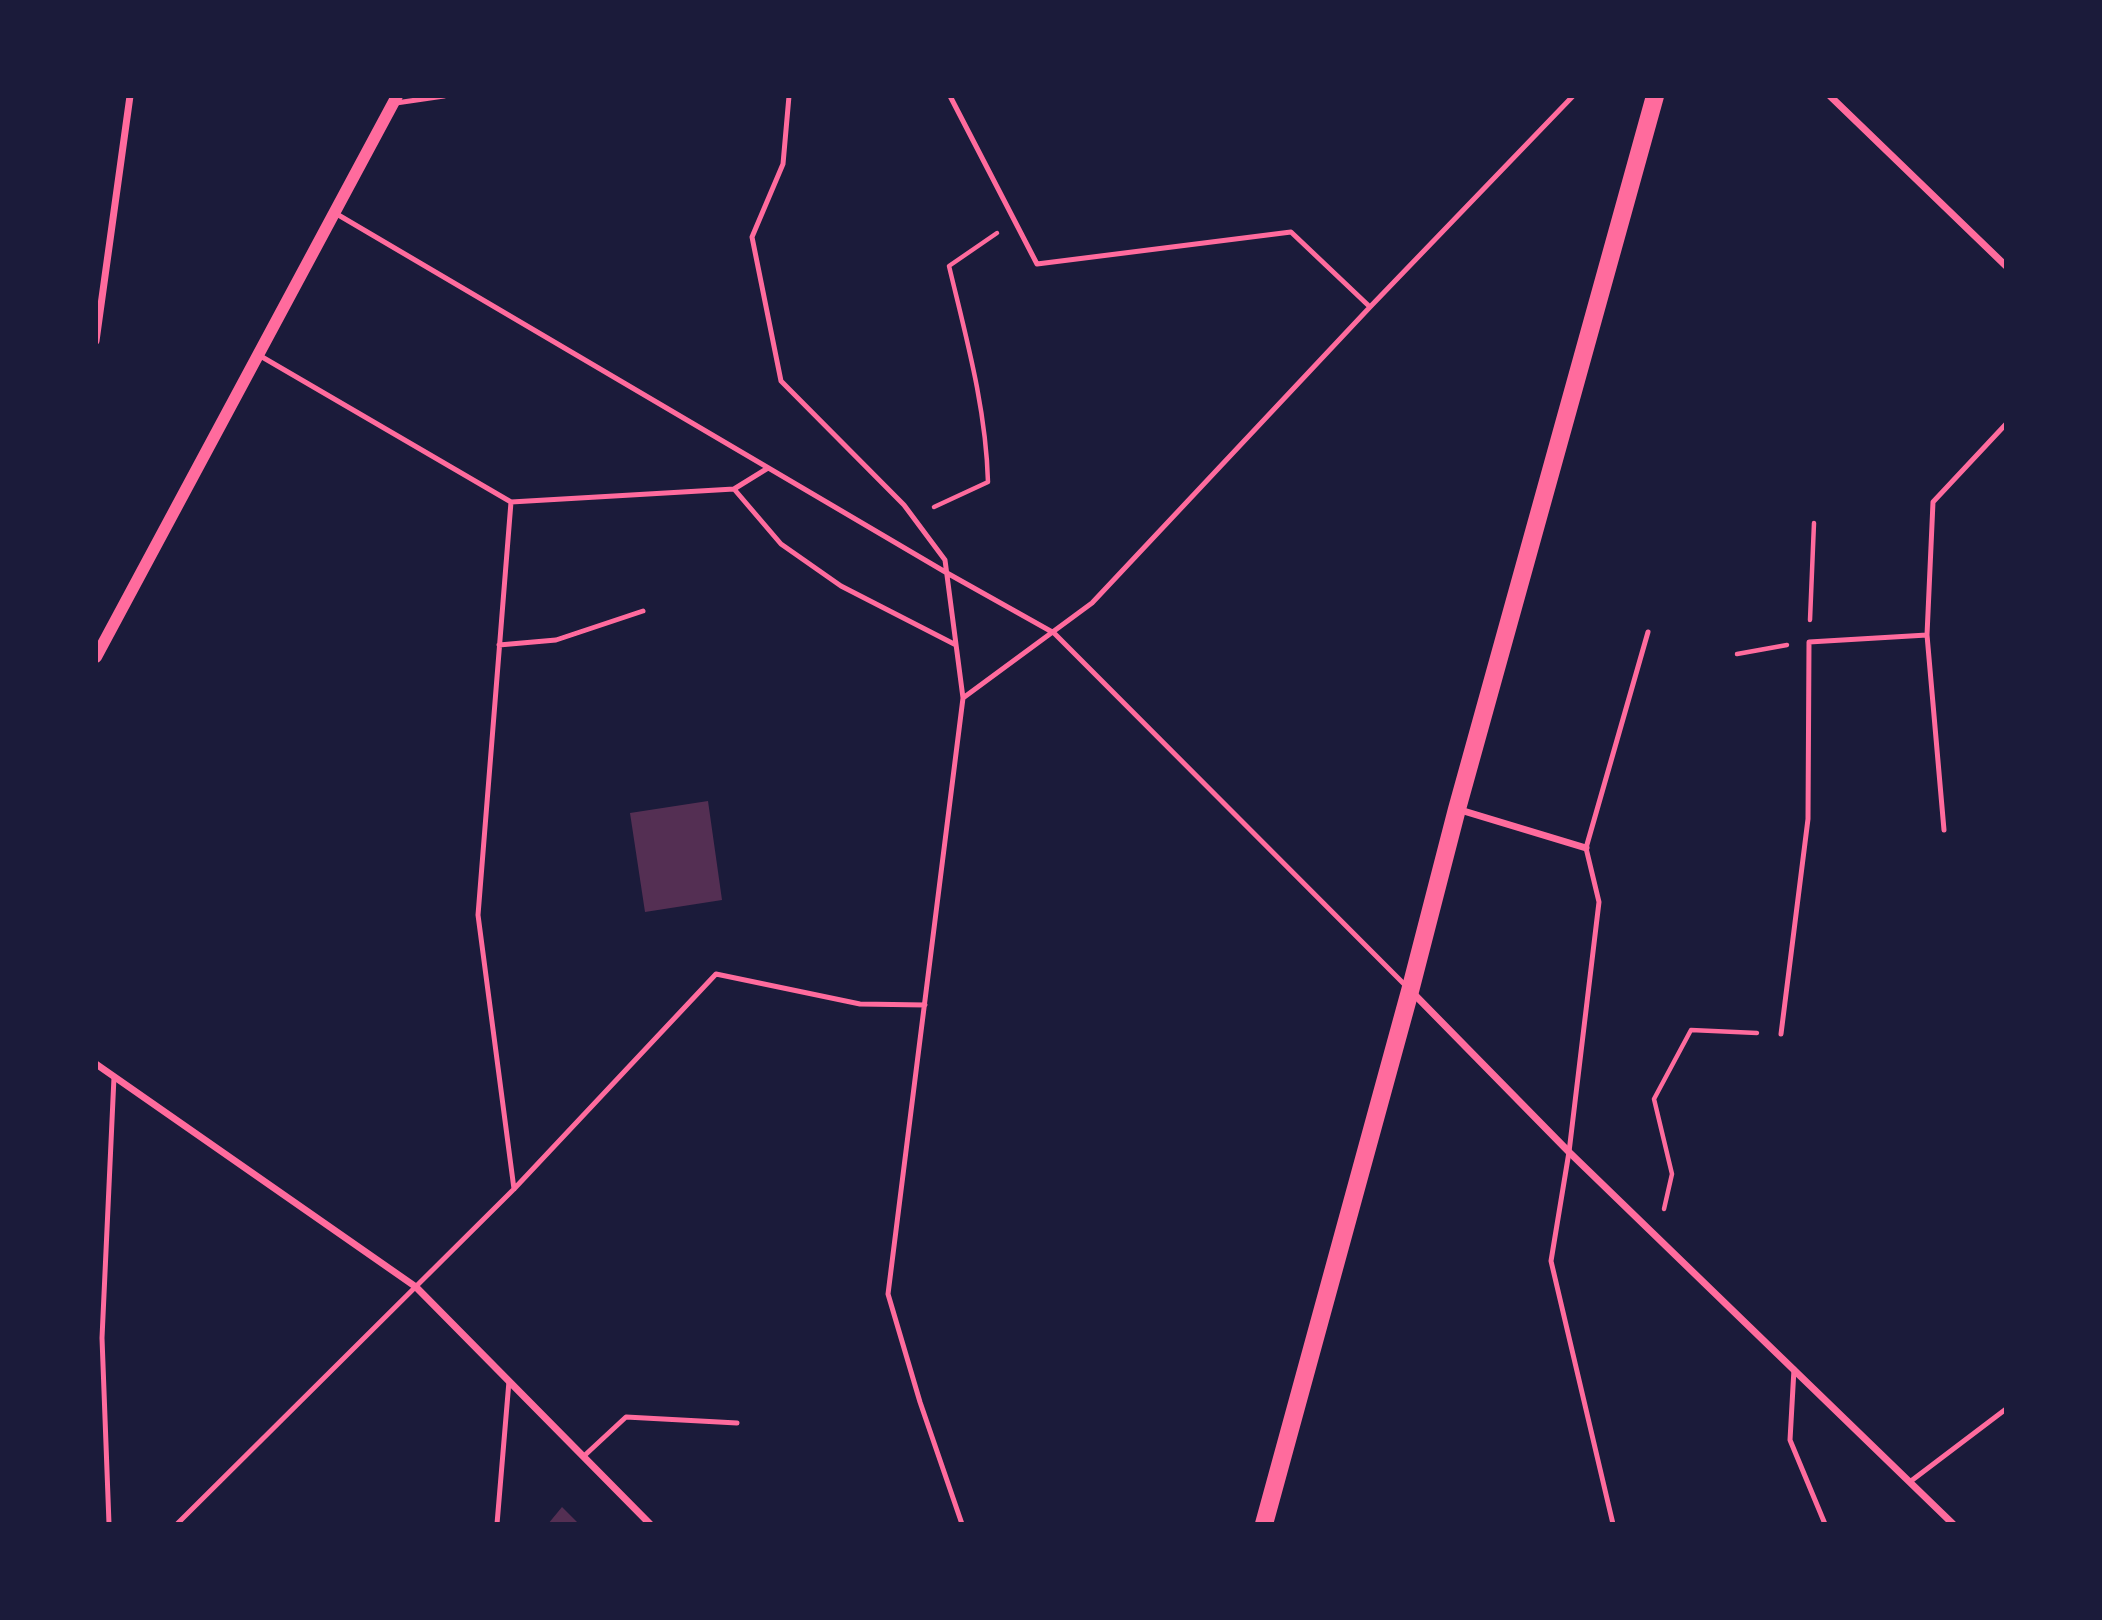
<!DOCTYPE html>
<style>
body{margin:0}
#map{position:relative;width:2102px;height:1620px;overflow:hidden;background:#1b1b3a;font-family:"Open Sans",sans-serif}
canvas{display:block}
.frame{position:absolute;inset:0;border:98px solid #1b1b3a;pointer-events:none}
</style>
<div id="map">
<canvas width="2102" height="1620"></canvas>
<div class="frame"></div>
</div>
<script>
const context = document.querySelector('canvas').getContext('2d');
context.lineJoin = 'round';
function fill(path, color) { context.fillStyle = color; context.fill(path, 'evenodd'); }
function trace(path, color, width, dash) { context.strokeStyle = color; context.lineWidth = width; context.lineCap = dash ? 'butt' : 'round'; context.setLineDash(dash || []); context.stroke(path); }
fill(new Path2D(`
 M 708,801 L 722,900 L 645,912 L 630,813 Z
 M 562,1507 L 579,1524 L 548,1524 Z`), '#542f53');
trace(new Path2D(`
 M 934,507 L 988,482 C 986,408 966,337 949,266 L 997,233
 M 1810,620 L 1814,523
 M 1737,654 L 1787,645
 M 1664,1209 L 1672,1174 L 1654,1099 L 1691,1030 L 1757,1033`), '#ff6b9d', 4.5);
trace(new Path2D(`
 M 789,96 L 783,164 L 752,237 L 781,381 L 904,505 L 945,560 L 963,698
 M 950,96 L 1037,264 L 1291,232 L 1370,307
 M 396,103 L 444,96
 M 335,213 L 947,573 L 1054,633 L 1408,988
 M 257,354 L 511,502 L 478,915 L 514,1189
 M 734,489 L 781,544 L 841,586 L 956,645
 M 511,502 L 734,489 L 768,468
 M 499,645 L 556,640 L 643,611
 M 1944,830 L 1927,635 L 1933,502 L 2006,424
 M 1781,1034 L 1808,819 L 1809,642 L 1927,635
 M 1794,1369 L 1790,1440 L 1825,1524
 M 584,1456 L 626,1417 L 737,1423
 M 1911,1481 L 2006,1409
 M 109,1524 L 102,1338 L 114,1077
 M 177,1524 L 514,1189 L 716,974 L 860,1004 L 925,1005
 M 497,1524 L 509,1381
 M 962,1524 L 920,1402 L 888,1294 L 963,698 L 1092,603 L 1370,307 L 1573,96
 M 1613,1524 L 1551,1261 L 1569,1152 L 1599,902 L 1586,848 L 1648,632`), '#ff6b9d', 5);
trace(new Path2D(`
 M 1830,96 L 2006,266
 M 96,341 L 130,96
 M 1457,809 L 1586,848
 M 1412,992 L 1569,1152 L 1953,1524
 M 96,1064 L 416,1287 L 650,1524`), '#ff6b9d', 7);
trace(new Path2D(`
 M 96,657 L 397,96`), '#ff6b9d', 12);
trace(new Path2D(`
 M 1264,1524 L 1410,991 L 1457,809 L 1655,96`), '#ff6b9d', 18);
</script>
